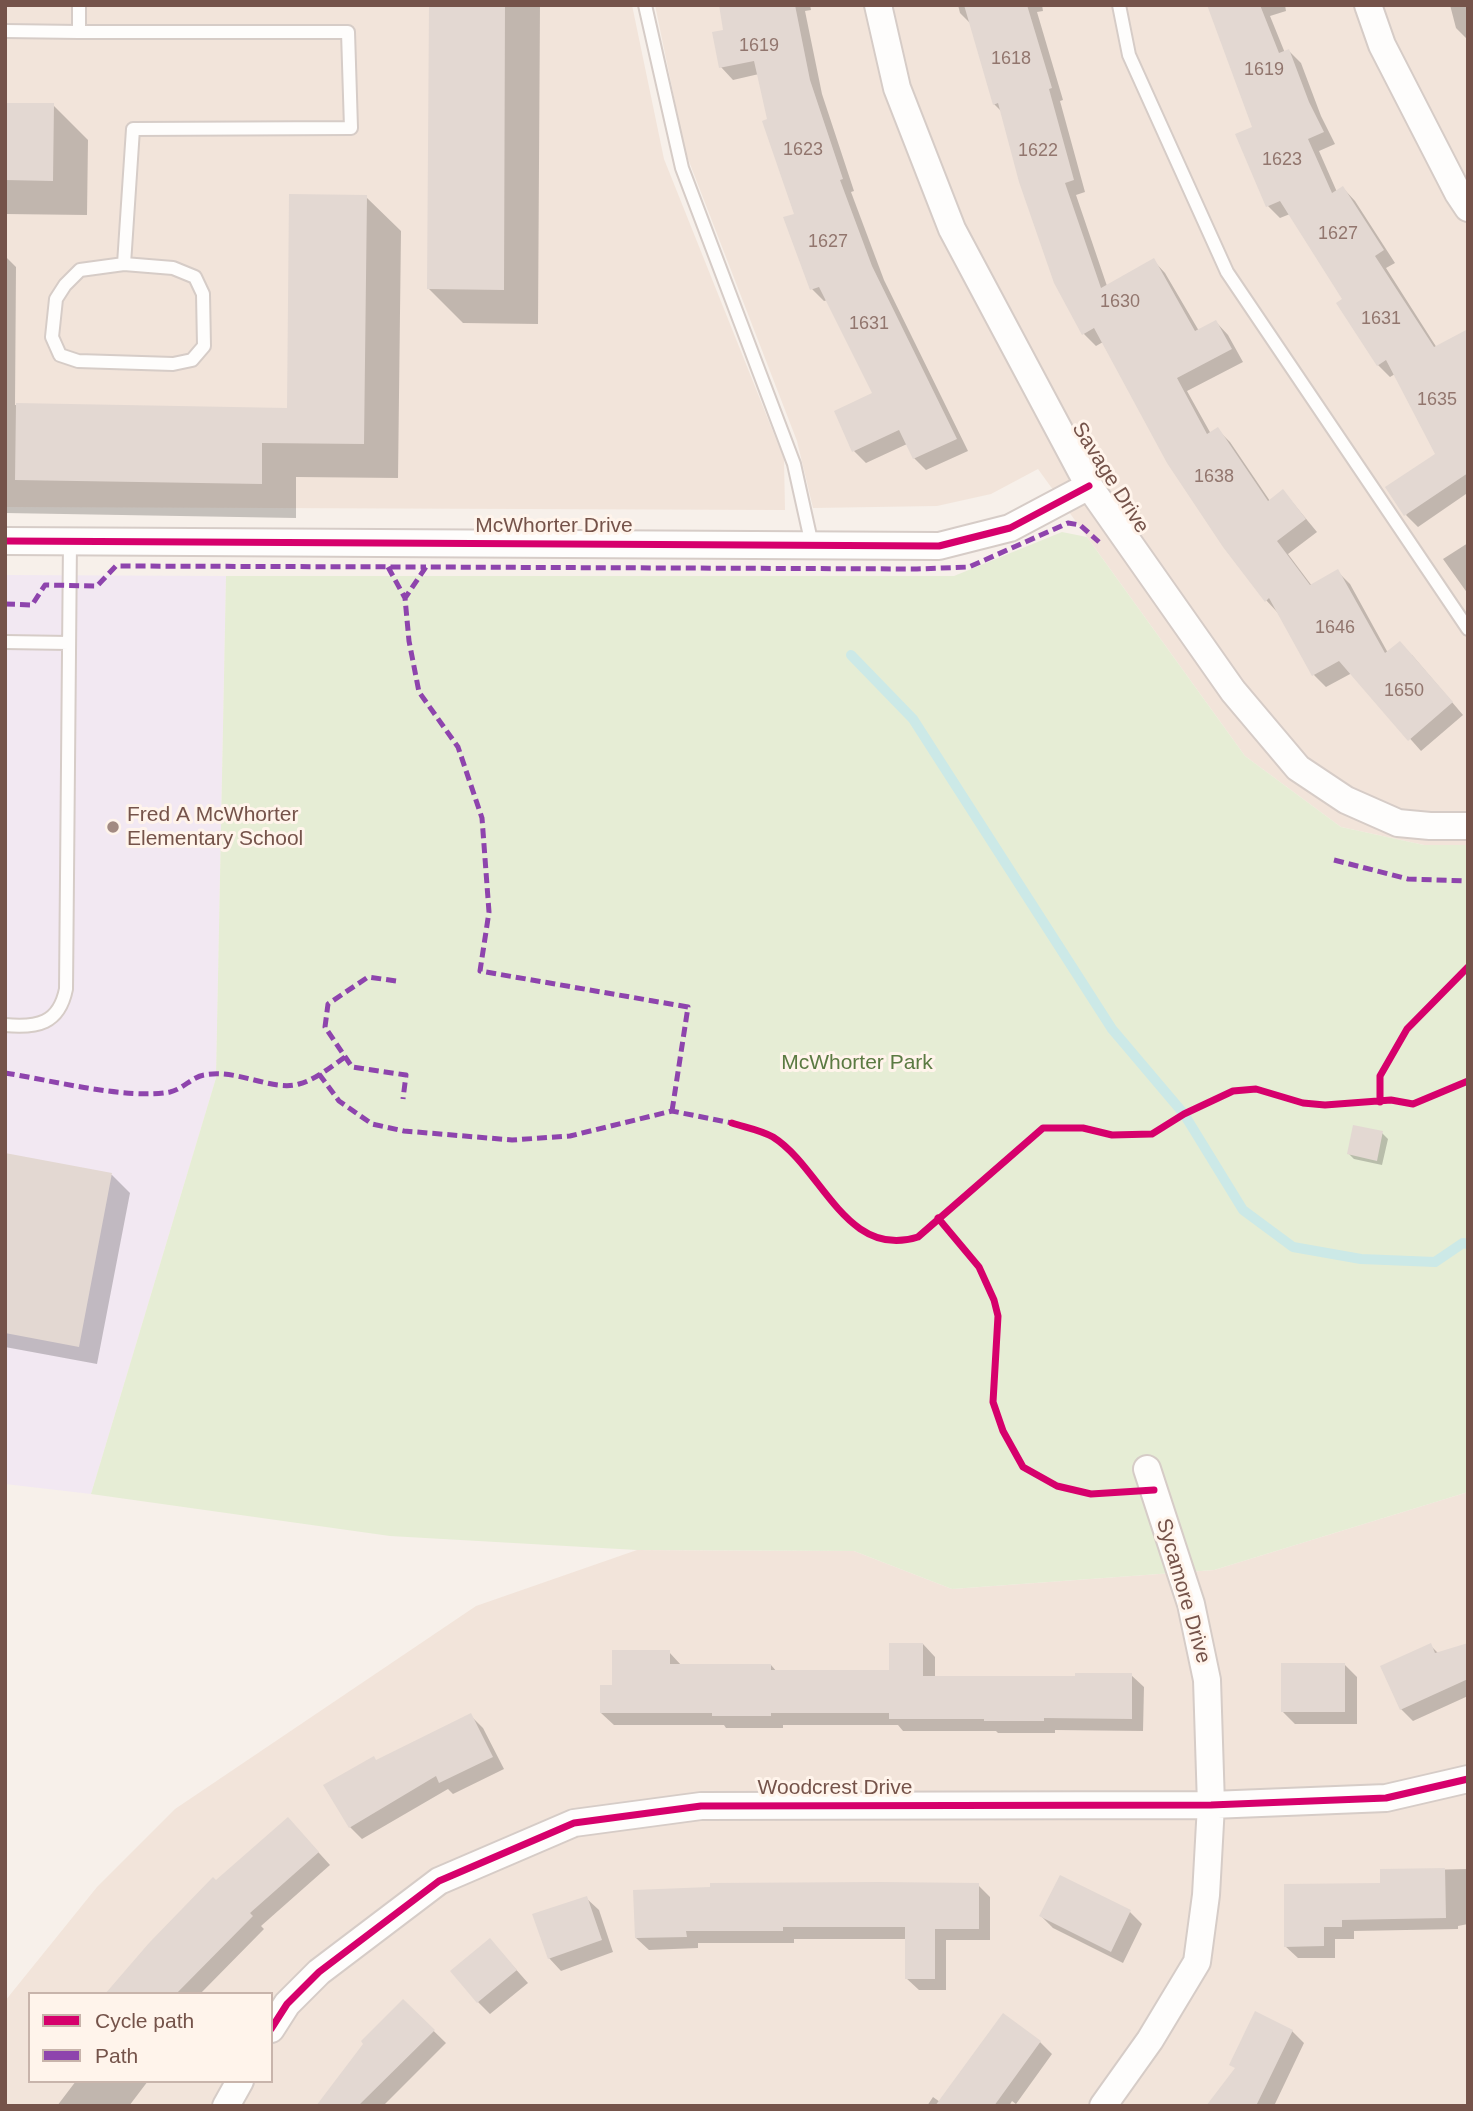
<!DOCTYPE html>
<style>
body{margin:0}
#map{position:relative;width:1473px;height:2111px;overflow:hidden;background:#f7f0ea;font-family:Helvetica,sans-serif}
canvas{display:block}
.frame{position:absolute;inset:0;border:7px solid #75534a;pointer-events:none}
.legend{position:absolute;left:28px;top:1992px;width:245px;height:91px;box-sizing:border-box;background:#fff4eb;border:2px solid #c8b4ab;margin:0;padding:9px 12px;list-style:none;font-size:21px;color:#75534a}
.legend li{display:flex;align-items:center;gap:14px;height:35px}
.legend b{width:35px;border:2px solid #c8b4ab}
</style>
<div id="map">
<canvas width="1473" height="2111"></canvas>
<div class="frame"></div>
<ul class="legend">
<li><b style="height:9px;background:#d6006c"></b>Cycle path</li>
<li><b style="height:9px;background:#8e44ad"></b>Path</li>
</ul>
</div>
<script>
const context = document.querySelector('canvas').getContext('2d');
context.lineJoin = 'round';
function fill(path, color) { context.fillStyle = color; context.fill(path, 'evenodd'); }
function trace(path, color, width, dash) { context.strokeStyle = color; context.lineWidth = width; context.lineCap = dash ? 'butt' : 'round'; context.setLineDash(dash || []); context.stroke(path); }
function label(font, color, halo, rows, align = 'center') {
  context.font = font + ' Helvetica,sans-serif'; context.lineWidth = 6; context.setLineDash([]); context.textBaseline = 'middle'; context.strokeStyle = halo; context.fillStyle = color; for (const [text, x, y, turn = 0] of rows) {
    context.save(); context.translate(x, y); context.rotate((+turn || 0) * Math.PI / 180); context.textAlign = isNaN(turn) ? turn : align; if (halo) context.strokeText(text, 0, 0); context.fillText(text, 0, 0); context.restore();
  }
}
fill(new Path2D(`
 M 5,5 L 632,5 L 664,159 L 784,459 L 785,510 L 5,507 Z
 M 655,5 L 1468,5 L 1468,845 L 1424,845 L 1341,827 L 1245,756 L 1038,469 L 991,494 L 937,506 L 813,508 L 797,441 L 685,151 Z
 M 1468,1492 L 1468,2106 L 5,2106 L 5,2001 L 97,1887 L 175,1809 L 476,1606 L 637,1550 L 854,1551 L 952,1589 L 1214,1570 ZM 30,1994 L 271,1994 L 271,2081 L 30,2081 Z`), '#f2e4da');
fill(new Path2D(`
 M 5,575 L 226,576 L 216,1078 L 91,1494 L 5,1484 Z`), '#f2e8f2');
fill(new Path2D(`
 M 1062,532 L 1087,537 L 1245,756 L 1341,827 L 1424,845 L 1468,845 L 1468,1492 L 1214,1570 L 952,1589 L 854,1551 L 637,1550 L 390,1536 L 91,1494 L 216,1078 L 226,576 L 954,576 Z`), '#e6edd5');
fill(new Path2D(`
 M 430,5 L 540,5 L 538,324 L 463,323 L 429,289 Z
 M 721,5 L 810,5 L 811,10 L 805,11 L 822,94 L 854,191 L 851,192 L 884,280 L 968,451 L 926,470 L 914,458 L 907,444 L 866,463 L 854,451 L 874,394 L 828,300 L 824,301 L 812,289 L 796,215 L 769,121 L 759,74 L 733,80 L 721,67 L 725,31 Z
 M 958,5 L 1042,5 L 1043,11 L 1037,12 L 1063,100 L 1060,101 L 1085,192 L 1076,195 L 1107,286 L 1153,260 L 1165,273 L 1199,331 L 1216,322 L 1228,335 L 1243,362 L 1187,391 L 1211,434 L 1217,429 L 1230,442 L 1270,501 L 1283,491 L 1317,532 L 1288,554 L 1312,586 L 1338,572 L 1350,584 L 1388,653 L 1412,655 L 1463,715 L 1421,751 L 1352,673 L 1326,687 L 1314,675 L 1278,613 L 1266,600 L 1103,342 L 1096,346 L 1084,334 L 1002,112 L 994,104 L 971,24 L 960,13 Z
 M 1209,5 L 1285,5 L 1286,11 L 1270,16 L 1285,53 L 1289,51 L 1301,63 L 1321,116 L 1335,144 L 1319,151 L 1337,192 L 1343,188 L 1355,201 L 1395,263 L 1386,268 L 1437,348 L 1468,336 L 1468,496 L 1466,494 L 1418,527 L 1406,515 L 1438,455 L 1395,374 L 1390,377 L 1378,365 L 1344,299 L 1290,214 L 1280,218 L 1268,206 L 1255,128 Z
 M 1450,5 L 1468,5 L 1468,40 L 1456,28 Z
 M 5,104 L 53,105 L 88,140 L 87,215 L 5,214 Z
 M 366,197 L 401,231 L 398,478 L 296,477 L 296,518 L 5,513 L 5,256 L 16,267 L 15,405 L 289,410 Z
 M 1468,543 L 1468,594 L 1443,559 Z
 M 1382,1133 L 1388,1139 L 1382,1165 L 1354,1159 L 1349,1154 Z
 M 5,1155 L 112,1175 L 130,1193 L 97,1364 L 5,1347 Z
 M 923,1644 L 935,1657 L 935,1678 L 1077,1678 L 1131,1675 L 1144,1687 L 1143,1731 L 1055,1730 L 1055,1733 L 998,1733 L 996,1731 L 903,1731 L 898,1725 L 783,1725 L 783,1728 L 726,1728 L 724,1725 L 614,1725 L 601,1713 L 614,1687 L 669,1652 L 681,1665 L 771,1665 L 777,1672 L 891,1672 Z
 M 1430,1645 L 1439,1654 L 1468,1645 L 1468,1696 L 1413,1721 L 1401,1709 Z
 M 1344,1664 L 1357,1677 L 1357,1724 L 1295,1724 L 1283,1712 Z
 M 471,1716 L 483,1728 L 504,1769 L 453,1794 L 448,1789 L 362,1839 L 350,1827 L 377,1761 Z
 M 300,1832 L 330,1865 L 261,1926 L 264,1929 L 200,1994 L 108,1994 L 216,1882 Z
 M 1468,1869 L 1468,1924 L 1458,1926 L 1458,1929 L 1354,1931 L 1354,1939 L 1335,1939 L 1335,1958 L 1298,1958 L 1285,1946 L 1382,1885 L 1382,1871 Z
 M 978,1885 L 990,1897 L 990,1940 L 946,1940 L 946,1990 L 919,1990 L 906,1978 L 906,1939 L 794,1939 L 794,1943 L 698,1943 L 698,1948 L 649,1950 L 636,1938 Z
 M 586,1898 L 599,1910 L 613,1952 L 561,1971 L 549,1958 Z
 M 1130,1912 L 1142,1924 L 1123,1963 L 1053,1928 L 1041,1916 Z
 M 490,1940 L 528,1983 L 490,2014 L 478,2002 Z
 M 403,2001 L 446,2043 L 383,2106 L 318,2106 Z
 M 1292,2031 L 1304,2043 L 1274,2106 L 1208,2106 Z
 M 1040,2042 L 1052,2054 L 1016,2104 L 1012,2101 L 1009,2106 L 927,2106 L 933,2097 L 940,2102 Z
 M 76,2081 L 148,2081 L 129,2106 L 57,2106 Z`), '#0003');
trace(new Path2D(`
 M 851,655 L 913,719 L 1112,1029 L 1184,1114 L 1243,1210 L 1293,1247 L 1361,1259 L 1435,1262 L 1463,1243 L 1468,1244`), '#cce9e7', 10);
fill(new Path2D(`
 M 429,5 L 505,5 L 504,290 L 427,289 Z
 M 719,5 L 795,5 L 810,80 L 843,179 L 840,180 L 872,266 L 957,439 L 913,459 L 899,430 L 852,452 L 834,411 L 872,393 L 819,287 L 810,290 L 783,217 L 794,214 L 762,121 L 767,119 L 754,61 L 719,68 L 712,32 L 723,30 Z
 M 964,5 L 1027,5 L 1052,88 L 1049,89 L 1074,180 L 1065,183 L 1101,288 L 1154,258 L 1195,331 L 1216,320 L 1232,349 L 1177,378 L 1207,434 L 1218,427 L 1268,501 L 1283,489 L 1306,519 L 1277,541 L 1310,585 L 1338,569 L 1385,653 L 1400,641 L 1453,702 L 1408,741 L 1339,661 L 1312,676 L 1269,598 L 1265,602 L 1223,547 L 1167,463 L 1094,328 L 1082,335 L 1054,283 L 1019,182 L 998,103 L 993,105 Z
 M 1207,5 L 1260,5 L 1279,53 L 1289,49 L 1309,102 L 1324,132 L 1308,139 L 1332,193 L 1343,186 L 1384,250 L 1375,256 L 1434,347 L 1468,329 L 1468,473 L 1404,516 L 1385,487 L 1435,454 L 1386,360 L 1377,366 L 1336,303 L 1342,299 L 1280,201 L 1266,207 L 1235,134 L 1252,127 Z
 M 5,103 L 54,103 L 53,181 L 5,180 Z
 M 289,194 L 367,195 L 364,444 L 262,443 L 262,484 L 15,480 L 16,403 L 287,408 Z
 M 1353,1125 L 1383,1131 L 1377,1161 L 1347,1154 Z
 M 5,1153 L 112,1173 L 79,1347 L 5,1333 Z
 M 889,1643 L 923,1643 L 923,1676 L 1075,1676 L 1075,1673 L 1132,1673 L 1132,1719 L 1044,1718 L 1044,1721 L 984,1721 L 984,1719 L 889,1719 L 889,1713 L 771,1713 L 771,1716 L 712,1716 L 712,1713 L 600,1713 L 600,1685 L 612,1685 L 612,1650 L 670,1650 L 670,1664 L 771,1664 L 771,1670 L 889,1670 Z
 M 1431,1643 L 1435,1653 L 1468,1643 L 1468,1679 L 1400,1710 L 1380,1666 Z
 M 1281,1663 L 1345,1663 L 1345,1712 L 1281,1712 Z
 M 471,1713 L 493,1757 L 439,1783 L 436,1776 L 349,1828 L 323,1785 L 374,1756 L 376,1760 Z
 M 288,1817 L 319,1852 L 250,1913 L 253,1916 L 176,1994 L 105,1994 L 149,1943 L 213,1877 L 216,1880 Z
 M 1445,1868 L 1446,1918 L 1342,1920 L 1342,1927 L 1324,1927 L 1324,1946 L 1284,1947 L 1284,1884 L 1380,1883 L 1380,1869 Z
 M 1060,1875 L 1131,1910 L 1111,1952 L 1039,1916 Z
 M 879,1882 L 979,1883 L 979,1929 L 935,1929 L 935,1979 L 905,1979 L 905,1927 L 783,1927 L 783,1931 L 686,1931 L 687,1937 L 635,1938 L 633,1890 L 710,1887 L 710,1883 Z
 M 587,1896 L 602,1940 L 548,1959 L 532,1914 Z
 M 490,1938 L 517,1970 L 477,2003 L 450,1971 Z
 M 403,1999 L 435,2030 L 358,2106 L 316,2106 L 363,2044 L 361,2041 Z
 M 1255,2011 L 1293,2030 L 1256,2106 L 1206,2106 L 1235,2068 L 1229,2065 Z
 M 1003,2013 L 1041,2041 L 994,2106 L 935,2106 Z`), '#e3d8d2');
const service = new Path2D(`
 M 645,5 L 682,168 L 794,464 L 812,545
 M 1119,5 L 1129,55 L 1227,272 L 1468,629
 M 5,31 L 79,32 L 79,5
 M 79,32 L 348,32 L 351,128 L 133,129 L 124,264
 M 124,264 L 173,268 L 195,277 L 203,294 L 204,346 L 192,360 L 173,364 L 78,361 L 60,355 L 52,337 L 56,299 L 65,285 L 80,270 Z
 M 5,642 L 69,643
 M 5,1025 C 37,1028 59,1024 66,989 L 70,541`);
const minor = new Path2D(`
 M 878,5 L 897,88 L 952,229 L 1089,486 L 1233,691 L 1298,768 L 1346,800 L 1398,823 L 1430,826 L 1468,826
 M 1368,5 L 1382,45 L 1458,193 L 1468,208
 M 5,541 L 939,546 L 1010,528 L 1089,486
 M 271,2029 L 287,2004 L 319,1972 L 439,1881 L 574,1823 L 701,1806 L 1211,1805 L 1386,1798 L 1468,1779
 M 226,2106 L 240,2081
 M 1103,2106 L 1150,2040 L 1197,1962 L 1206,1895 L 1211,1805 L 1207,1680 L 1191,1604 L 1147,1469`);
trace(service, '#d6ccc7', 16);
trace(minor, '#d6ccc7', 30);
trace(service, '#fefdfc', 12);
trace(minor, '#fefdfc', 26);
trace(new Path2D(`
 M 388,567 L 405,598
 M 5,604 L 32,605 L 45,585 L 97,586 L 116,566 L 426,567
 M 1334,860 L 1408,879 L 1468,881
 M 396,981 L 368,977 L 328,1004 L 325,1027 L 352,1067 L 406,1075 L 403,1099
 M 5,1073 C 50,1080 127,1100 170,1092 C 183,1089 192,1077 204,1075 C 236,1068 273,1092 299,1084 C 315,1080 332,1066 345,1057
 M 319,1074 L 339,1101 L 372,1124 L 404,1131 L 512,1140 L 570,1136 L 672,1111 L 732,1123
 M 672,1111 L 688,1007 L 480,971 L 489,912 L 482,818 L 458,747 L 419,692 L 409,641 L 405,598 L 426,567 L 917,569 L 969,567 L 1068,523 L 1080,525 L 1099,542`), '#8e44ad', 5, [10, 5]);
trace(new Path2D(`
 M 5,541 L 939,546 L 1010,528 L 1089,486
 M 1380,1102 L 1380,1076 L 1407,1029 L 1468,967
 M 732,1123 C 744,1127 761,1130 773,1137 C 822,1168 846,1260 918,1237 L 1043,1128 L 1083,1128 L 1112,1135 L 1152,1134 L 1184,1114 L 1233,1091 L 1256,1089 L 1303,1103 L 1325,1105 L 1391,1100 L 1413,1104 L 1468,1081
 M 938,1218 L 979,1267 L 994,1300 L 998,1316 L 993,1402 L 1003,1431 L 1023,1467 L 1057,1486 L 1091,1494 L 1154,1490
 M 271,2029 L 287,2004 L 319,1972 L 439,1881 L 574,1823 L 701,1806 L 1211,1805 L 1386,1798 L 1468,1779`), '#d6006c', 7);
for (const [x, y, r, color] of [
 [113,827,7,"#a28a82"]
]) { const dot = new Path2D(); dot.arc(x, y, r, 0, 2 * Math.PI); context.fillStyle = color; context.fill(dot); trace(dot, '#fff4eb', 2.5); }
label('18px', '#92766e', null, [
 ["1619",759,46],
 ["1618",1011,59],
 ["1619",1264,70],
 ["1623",803,150],
 ["1622",1038,151],
 ["1623",1282,160],
 ["1627",1338,234],
 ["1627",828,242],
 ["1630",1120,302],
 ["1631",1381,319],
 ["1631",869,324],
 ["1635",1437,400],
 ["1638",1214,477],
 ["1646",1335,628],
 ["1650",1404,691]
]);
label('21px', '#75534a', '#fff4eb', [
 ["Savage Drive",1110,478,58],
 ["McWhorter Drive",554,526],
 ["Sycamore Drive",1183,1591,74],
 ["Woodcrest Drive",835,1788]
]);
label('21px', '#75534a', '#fff4eb', [
 ["Fred A McWhorter",127,815],
 ["Elementary School",127,839]
], 'left');
label('21px', '#5b7a42', '#fff4eb', [
 ["McWhorter Park",857,1063]
]);
</script>
